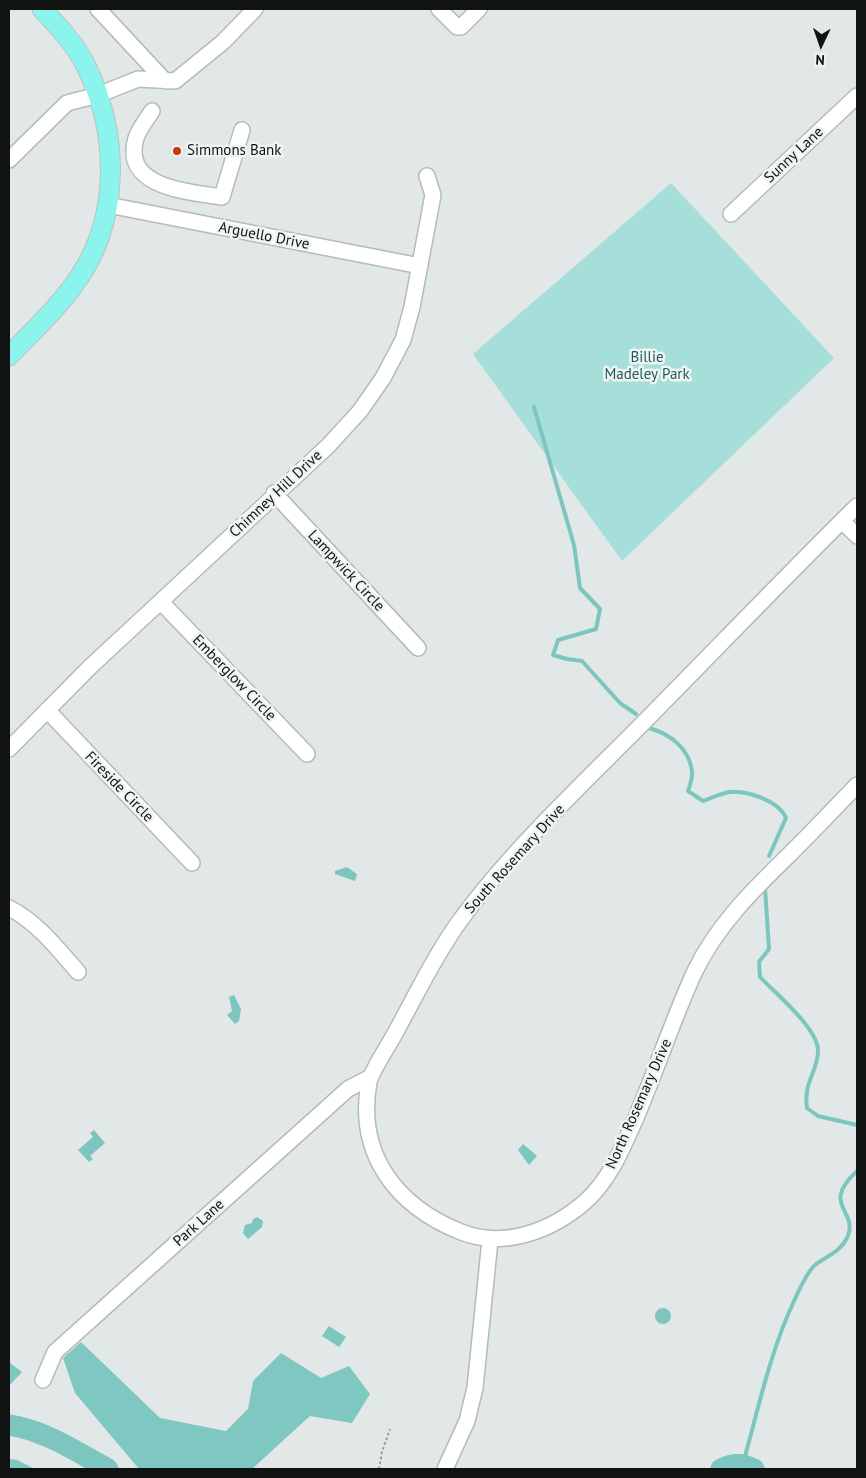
<!DOCTYPE html>
<style>
body{margin:0}
#map{position:relative;width:866px;height:1478px;overflow:hidden;background:#e1e8e7;font-family:"PT Sans",sans-serif}
canvas{display:block}
.frame{position:absolute;inset:0;border:10px solid #101312;pointer-events:none}
.north{position:absolute;left:796px;top:20px;width:50px;height:50px;-webkit-text-stroke:4px #eef5f4;paint-order:stroke;rotate:183deg;font-size:14px;font-weight:700;line-height:20px;text-align:center;color:#101312}
.north::after{content:'';display:block;margin:auto;width:18px;height:22px;background:#101312;clip-path:polygon(50% 0,100% 100%,50% 72%,0 100%)}
</style>
<div id="map">
<canvas width="866" height="1478"></canvas>
<div class="frame"></div>
<div class="north">N</div>
</div>
<script>
const context = document.querySelector('canvas').getContext('2d');
context.lineJoin = 'round';
function fill(path, color) { context.fillStyle = color; context.fill(path, 'evenodd'); }
function trace(path, color, width, dash) { context.strokeStyle = color; context.lineWidth = width; context.lineCap = dash ? 'butt' : 'round'; context.setLineDash(dash || []); context.stroke(path); }
function label(font, color, halo, rows, align = 'center') {
  context.font = font + ' "PT Sans",sans-serif'; context.lineWidth = 5; context.setLineDash([]); context.textBaseline = 'middle'; context.strokeStyle = halo; context.fillStyle = color; for (const [text, x, y, turn = 0] of rows) {
    context.save(); context.translate(x, y); context.rotate((+turn || 0) * Math.PI / 180); context.textAlign = isNaN(turn) ? turn : align; if (halo) context.strokeText(text, 0, 0); context.fillText(text, 0, 0); context.restore();
  }
}
fill(new Path2D(`
 M 671,183 L 834,358 L 622,561 L 473,354 Z`), '#a6dfd9');
fill(new Path2D(`
 M 81,1342 L 160,1418 L 226,1431 L 248,1409 L 253,1381 L 281,1353 L 321,1378 L 349,1366 L 370,1394 L 352,1423 L 310,1416 L 252,1469 L 139,1469 L 75,1393 L 63,1358 Z
 M 9,1362 L 22,1372 L 9,1386 Z
 M 9,1459 L 17,1460 L 35,1469 L 9,1469 Z`), '#7fc8c1');
fill(new Path2D(`
 M 347,867 L 357,874 L 355,881 L 335,874 L 335,871 Z
 M 234,995 L 241,1009 L 239,1021 L 235,1024 L 227,1015 L 232,1011 L 229,997 Z
 M 94,1130 L 105,1143 L 90,1156 L 93,1159 L 89,1162 L 78,1150 L 93,1137 L 90,1133 Z
 M 523,1144 L 537,1156 L 529,1165 L 518,1150 Z
 M 257,1217 L 263,1221 L 262,1227 L 248,1239 L 243,1233 L 245,1225 L 252,1223 L 253,1219 Z
 M655 1316a8 8 0 1 1 16 0a8 8 0 1 1-16 0Z
 M 329,1326 L 346,1337 L 339,1347 L 322,1336 Z`), '#7dc6bf');
trace(new Path2D(`
 M 534,407 L 574,545 L 580,588 L 600,609 L 596,629 L 558,640 L 553,655 L 567,659 L 582,661 L 620,703 L 636,714
 M 649,728 C 670,734 689,748 692,771 C 693,777 690,785 688,791 L 703,801 C 711,798 720,794 729,792 C 747,790 779,801 786,818 L 769,856
 M 765,888 L 769,949 L 759,962 L 760,977 C 775,993 820,1030 818,1052 C 817,1073 803,1083 807,1108 L 818,1116 L 857,1125
 M 743,1464 C 758,1410 770,1352 794,1301 C 799,1290 807,1272 815,1265 C 827,1256 840,1252 847,1238 C 860,1210 819,1206 857,1171`), '#7dc6bf', 4);
trace(new Path2D(`
 M 9,1425 C 44,1430 77,1452 108,1469
 M 721,1469 C 734,1463 741,1463 754,1469`), '#7dc6bf', 21);
const minor = new Path2D(`
 M 98,9 L 165,81
 M 439,9 L 457,27 L 461,27 L 479,9
 M 152,111 C 147,119 139,129 136,138 C 121,188 190,192 222,197 L 242,130
 M 9,160 L 67,103 L 98,95 L 138,79 L 175,81 L 223,42 L 255,9
 M 108,205 L 420,266
 M 731,214 L 857,96
 M 274,493 L 418,648
 M 857,506 C 787,575 719,646 649,717 C 586,781 512,849 459,922 C 436,954 418,991 399,1026 C 393,1039 371,1071 369,1082 C 356,1154 396,1206 461,1232 C 504,1249 552,1231 586,1201 C 610,1179 622,1149 635,1120 C 656,1071 673,1019 695,971 C 718,924 753,890 790,854 C 813,831 835,808 857,785
 M 842,521 L 857,536
 M 161,602 L 307,754
 M 47,710 L 192,863
 M 9,749 L 90,667 L 328,446 L 360,411 L 383,378 L 403,340 L 412,307 L 433,195 L 427,176
 M 9,908 C 36,921 58,949 78,972
 M 43,1380 L 55,1352 L 348,1089 L 369,1078
 M 445,1469 L 467,1421 L 475,1388 L 490,1240`);
const major = new Path2D(`
 M 9,356 C 31,333 55,311 73,286 C 121,223 120,135 86,66 C 75,44 59,27 42,9`);
trace(minor, '#b4bbba', 18);
trace(major, '#c1c2c1', 21);
trace(new Path2D(`
 M 14,9 L 15,10
 M 379,1469 L 382,1452 L 390,1429`), '#959b9a', 2, [2.5, 2.5]);
trace(minor, '#fff', 15);
trace(major, '#8af4ed', 19);
for (const [x, y, r, color] of [
 [177,151,5,"#c33c01"]
]) { const dot = new Path2D(); dot.arc(x, y, r, 0, 2 * Math.PI); context.fillStyle = color; context.fill(dot); trace(dot, '#eef5f4', 2); }
label('15px', '#101312', '#eef5f4', [
 ["Simmons Bank",187,151]
], 'left');
label('15px', '#101312', '#eef5f4', [
 ["Sunny Lane",794,155,-43],
 ["Arguello Drive",264,236,11],
 ["Chimney Hill Drive",276,494,-43],
 ["Lampwick Circle",346,571,47],
 ["Emberglow Circle",234,678,46],
 ["Fireside Circle",119,787,46],
 ["South Rosemary Drive",515,859,-48],
 ["North Rosemary Drive",639,1104,-66],
 ["Park Lane",199,1223,-42]
]);
label('15px', '#215d58', '#eef5f4', [
 ["Billie",647,358],
 ["Madeley Park",647,375]
]);
</script>
